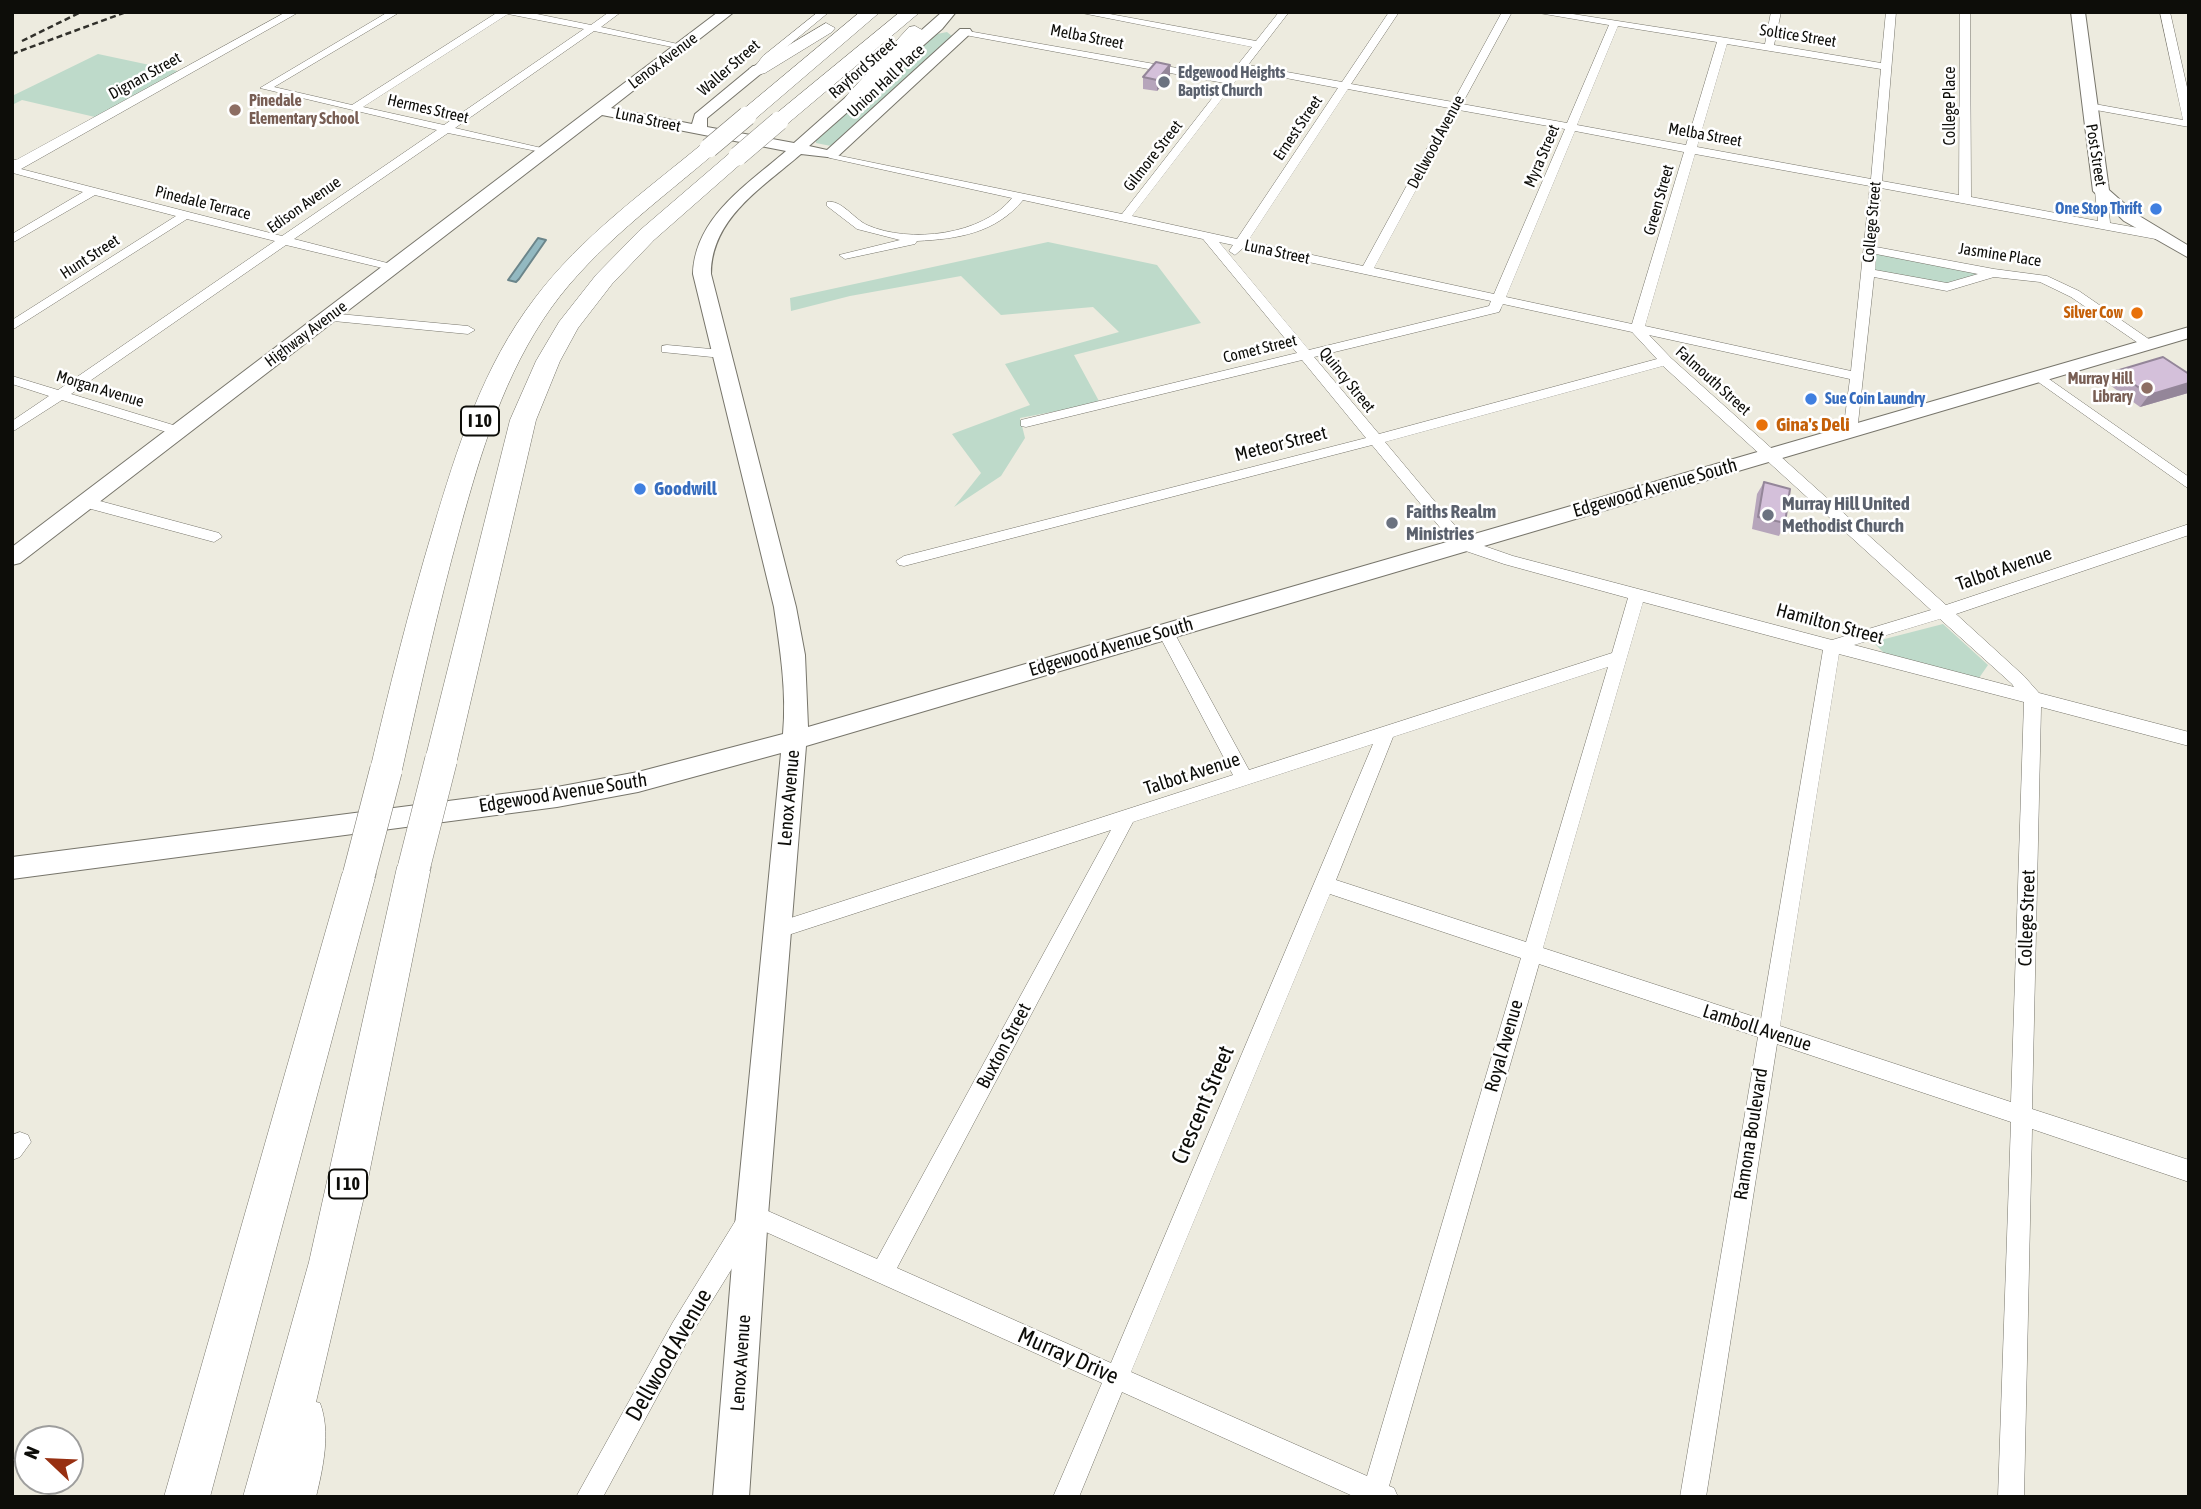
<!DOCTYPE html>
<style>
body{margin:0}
#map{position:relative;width:2201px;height:1509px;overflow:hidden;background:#edebdf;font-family:"Asap Condensed",sans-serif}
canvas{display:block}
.frame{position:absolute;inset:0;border:14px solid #0d0d09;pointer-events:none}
.north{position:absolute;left:14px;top:1425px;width:70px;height:70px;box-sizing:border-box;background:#fff;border:2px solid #9e9e9d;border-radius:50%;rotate:293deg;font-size:19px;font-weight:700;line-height:28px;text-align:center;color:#0d0d09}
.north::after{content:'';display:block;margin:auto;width:24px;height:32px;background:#973012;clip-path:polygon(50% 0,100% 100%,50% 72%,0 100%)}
</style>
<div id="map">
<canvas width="2201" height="1509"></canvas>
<div class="frame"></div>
<div class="north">N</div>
</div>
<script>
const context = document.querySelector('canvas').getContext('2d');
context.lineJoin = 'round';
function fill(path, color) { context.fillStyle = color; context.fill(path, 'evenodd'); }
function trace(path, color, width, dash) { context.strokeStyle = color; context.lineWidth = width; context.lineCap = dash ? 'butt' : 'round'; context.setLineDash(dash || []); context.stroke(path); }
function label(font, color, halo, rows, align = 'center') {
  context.font = font + ' "Asap Condensed",sans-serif'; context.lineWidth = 5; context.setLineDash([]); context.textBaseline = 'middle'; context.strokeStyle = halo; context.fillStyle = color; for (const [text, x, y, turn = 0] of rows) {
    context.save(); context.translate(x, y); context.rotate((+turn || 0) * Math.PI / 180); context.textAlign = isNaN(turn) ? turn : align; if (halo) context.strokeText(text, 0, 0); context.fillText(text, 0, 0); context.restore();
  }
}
fill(new Path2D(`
 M 947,32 L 953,37 L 836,144 L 831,146 L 816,143 L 816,140 L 932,35 Z
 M 98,54 L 178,71 L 95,117 L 22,100 L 12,105 L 12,96 Z
 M 1048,242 L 1157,265 L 1201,323 L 1074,355 L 1100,403 L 1020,418 L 1025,438 L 1001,476 L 954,507 L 981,473 L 952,434 L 1030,405 L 1005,364 L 1119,332 L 1093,307 L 1001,315 L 961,276 L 850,296 L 791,311 L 790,298 Z
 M 1876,253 L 1980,274 L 1947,284 L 1875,270 Z
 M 1943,624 L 1988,665 L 1979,678 L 1884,653 L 1873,642 Z`), '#bedaca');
const water = new Path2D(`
 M 538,238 L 546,240 L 519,279 L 516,282 L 508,280 Z`);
fill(water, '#93b9c1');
trace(water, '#6b858a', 2);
const street = new Path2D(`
 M 286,12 L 299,12 L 21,169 L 282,236 L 437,130 L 260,88 L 388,12 L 400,12 L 274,87 L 352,105 L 498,12 L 527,12 L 591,25 L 609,12 L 621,12 L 601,27 L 687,46 L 682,49 L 594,31 L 455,128 L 546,149 L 546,153 L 448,133 L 294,239 L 395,265 L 395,271 L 286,245 L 71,394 L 183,428 L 183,434 L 173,434 L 62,400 L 12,432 L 12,421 L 49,396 L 12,384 L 12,376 L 58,390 L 275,241 L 187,219 L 12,330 L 12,320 L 176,216 L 95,195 L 12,243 L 12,234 L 83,192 L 13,173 L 12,159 L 16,160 ZM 508,14 L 584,29 L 444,125 L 363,107 Z
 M 818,12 L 829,12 L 771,60 L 762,71 L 754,71 L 753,69 L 763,56 Z
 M 1077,12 L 1099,12 L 1256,41 L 1279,12 L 1289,12 L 1248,65 L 1342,82 L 1389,12 L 1399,12 L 1351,84 L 1453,102 L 1502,12 L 1512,12 L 1462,104 L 1567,123 L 1609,25 L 1533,12 L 1560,12 L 1765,44 L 1771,12 L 1781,12 L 1774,45 L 1881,63 L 1886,12 L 1896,12 L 1882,181 L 1959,195 L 1960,12 L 1970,12 L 1971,197 L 2098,221 L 2095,191 L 2101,188 L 2107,191 L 2110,223 L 2161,232 L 2167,236 L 2161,240 L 1881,188 L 1876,247 L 1994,269 L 2047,276 L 2079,291 L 2156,344 L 2154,347 L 2144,347 L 2071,297 L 2040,282 L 1994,277 L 1947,291 L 1874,277 L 1857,432 L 1850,436 L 1843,432 L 1850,379 L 1649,335 L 1671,358 L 1946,605 L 2189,524 L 2189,535 L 1956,614 L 2024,676 L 2039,693 L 2189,732 L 2189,746 L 2041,707 L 2032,1109 L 2189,1160 L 2189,1182 L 2032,1129 L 2024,1497 L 1998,1497 L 2011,1122 L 1777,1044 L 1706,1497 L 1680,1497 L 1758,1037 L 1539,964 L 1389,1486 L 1394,1488 L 1398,1497 L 1355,1497 L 1122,1392 L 1079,1497 L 1053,1497 L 1102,1383 L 757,1228 L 689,1338 L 603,1497 L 576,1497 L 673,1322 L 744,1207 L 752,1204 L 877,1259 L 1111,830 L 779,938 L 772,936 L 769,930 L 772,924 L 1233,775 L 1157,631 L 1159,627 L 1171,627 L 1249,770 L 1612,653 L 1628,598 L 1504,564 L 1457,548 L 1372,445 L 904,566 L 899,565 L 896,561 L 904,556 L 1366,438 L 1302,360 L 1026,427 L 1021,426 L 1021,420 L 1297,353 L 1203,239 L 1023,200 C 996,233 958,239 917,241 L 915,244 L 845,259 L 839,255 L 900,240 L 857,229 L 827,206 L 827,202 C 841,199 854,219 867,225 C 910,244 983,235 1012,198 L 830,158 L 824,155 L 826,153 L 1122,214 L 1224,83 L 965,35 L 962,34 L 962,30 L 1228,77 L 1252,47 ZM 1618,26 L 1717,42 L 1686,145 L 1577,125 ZM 1727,44 L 1881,69 L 1871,179 L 1697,147 ZM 1244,70 L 1338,88 L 1237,239 L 1132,216 ZM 1348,89 L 1449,108 L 1363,266 L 1248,241 ZM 1459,110 L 1565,129 L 1494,294 L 1374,268 ZM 1575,131 L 1684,152 L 1632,324 L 1506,297 ZM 1695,154 L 1870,186 L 1851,371 L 1645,326 ZM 1219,242 L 1233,245 L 1229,251 L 1235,255 L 1243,248 L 1491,301 L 1489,306 L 1309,350 ZM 1876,254 L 1978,274 L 1947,283 L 1875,270 ZM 1503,304 L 1632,332 L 1657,359 L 1379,434 L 1314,357 L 1499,312 ZM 1663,366 L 1931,610 L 1832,640 L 1513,556 L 1467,540 L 1385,442 ZM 1643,602 L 1823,650 L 1761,1019 L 1543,948 ZM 1940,619 L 2012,684 L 2014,687 L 1854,645 ZM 1839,654 L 2024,702 L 2011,1102 L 1780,1026 ZM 1608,667 L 1526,942 L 1336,880 L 1393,737 ZM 1373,744 L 1111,1363 L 897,1268 L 1133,822 ZM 1330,894 L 1521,958 L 1367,1476 L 1131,1372 Z
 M 2160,12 L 2170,12 L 2189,96 L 2189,127 L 2085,108 L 2084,106 L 2089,103 L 2183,120 Z
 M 328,313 L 468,326 L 475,330 L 468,334 L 323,320 L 322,317 Z
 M 667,345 L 722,350 L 729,354 L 722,358 L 662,352 L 662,346 Z
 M 2039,372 L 2189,477 L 2189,489 L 2034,379 L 2034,373 Z
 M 85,497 L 219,533 L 222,537 L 214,542 L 80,506 L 78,502 Z
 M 20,1132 L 28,1135 L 31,1142 L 20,1157 L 12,1160 L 12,1135 Z`);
const secondary = new Path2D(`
 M 718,12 L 734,12 L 611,108 L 692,124 L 695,114 L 753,66 L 763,66 L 765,69 L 763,72 L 707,118 L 707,127 L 794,143 L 942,12 L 956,12 L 942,29 L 809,146 L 827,150 L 960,29 L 970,29 L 972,32 L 836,158 L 801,154 C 763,187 711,218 711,274 L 796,607 L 805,655 L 808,727 L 2189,327 L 2189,338 L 806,746 L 768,1215 L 749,1497 L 713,1497 L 736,1215 L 781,753 L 638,792 L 557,807 L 12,879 L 12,857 L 557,787 L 638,772 L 783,734 C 787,691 780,649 774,607 L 693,274 C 695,217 747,185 786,151 L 602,115 L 20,563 L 12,565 L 12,547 Z
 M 2071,12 L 2085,12 L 2109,190 L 2136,214 L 2189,246 L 2189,258 L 2124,221 L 2093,191 Z`);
const highway = new Path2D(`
 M 860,12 L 880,12 L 754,120 L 740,120 L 737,116 L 740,112 Z
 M 900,12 L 920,12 L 786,125 L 772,125 L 769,121 L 772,117 Z
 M 826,23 L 835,28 L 832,32 L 765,73 L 758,75 L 749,69 Z
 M 915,26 L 924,31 L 921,35 L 862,102 L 848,102 L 845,98 L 848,94 L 909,27 Z
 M 709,142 L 716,144 L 719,148 L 716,152 C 659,201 595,247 551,308 C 504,374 481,452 460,528 C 438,608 420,689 402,770 L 397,779 L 386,783 L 375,779 L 370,770 C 389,689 409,609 433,529 C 457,448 483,366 535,298 C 581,237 644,192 702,144 Z
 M 738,150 L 745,152 L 748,156 L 745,160 L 654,240 L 612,284 L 578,328 L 560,361 L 536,420 L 457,760 L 452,769 L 441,772 L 430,769 L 425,760 L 510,420 L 536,361 L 559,322 L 596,275 L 639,231 L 731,152 Z
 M 414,853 L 426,857 L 431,867 L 367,1184 L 316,1402 L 320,1403 C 331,1432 323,1468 316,1497 L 243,1497 L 309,1262 L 397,867 L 402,857 Z
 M 359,860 L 371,864 L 376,874 L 210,1497 L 164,1497 L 342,874 L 347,864 Z`);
trace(street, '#77756b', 1);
trace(secondary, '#77756b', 2);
trace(highway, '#77756b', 1);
fill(street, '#fff');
fill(secondary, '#fff');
fill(highway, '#fff');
trace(new Path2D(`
 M 22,41 L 81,12
 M 12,54 L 126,12`), '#31302b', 2.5, [6, 3.5]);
const highwayBridgeFar1 = new Path2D(`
 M 709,148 L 747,116
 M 738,156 L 779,121`);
const highwayBridge = new Path2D(`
 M 414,867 L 441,760
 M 359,874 L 386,770`);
trace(highwayBridgeFar1, '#77756b', 20, []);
trace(highwayBridge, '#77756b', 33, []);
trace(highwayBridgeFar1, '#fff', 19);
trace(highwayBridge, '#fff', 32);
fill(new Path2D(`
 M 1170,65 L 1170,76 L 1157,91 L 1143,89 L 1143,77 Z
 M 2116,371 L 2188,393 L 2140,407 L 2107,383 Z
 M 1764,482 L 1785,523 L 1779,536 L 1752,529 L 1757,494 Z`), '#b6a5bb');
fill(new Path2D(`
 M 1170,65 L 1170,76 L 1157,91 L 1157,80 Z
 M 2189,383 L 2188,393 L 2140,407 L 2149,395 Z`), '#948699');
const building = new Path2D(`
 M 1156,62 L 1170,65 L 1157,80 L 1143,77 Z
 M 2163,357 L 2189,374 L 2189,383 L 2149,395 L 2116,371 Z
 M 1764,482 L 1790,489 L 1785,523 L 1758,517 Z`);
fill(building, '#d4c0da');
trace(building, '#948699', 2);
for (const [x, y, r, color] of [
 [1164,82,7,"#6b7280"],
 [235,110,7,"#8d6e63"],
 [2156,209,7,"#3f7fe0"],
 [2137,313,7,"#e8710a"],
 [2147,388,7,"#8d6e63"],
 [1811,399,7,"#3f7fe0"],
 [1762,425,7,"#e8710a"],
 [640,489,7,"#3f7fe0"],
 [1768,515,7,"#6b7280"],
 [1392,523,7,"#6b7280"]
]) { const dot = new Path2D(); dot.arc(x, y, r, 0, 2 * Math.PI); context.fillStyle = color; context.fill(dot); trace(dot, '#fff', 2.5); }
label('16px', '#0d0d09', '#fff', [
 ["Soltice Street",1798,36,9],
 ["Melba Street",1087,37,11],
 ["Lenox Avenue",663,61,-37],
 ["Waller Street",729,68,-41],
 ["Rayford Street",863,68,-41],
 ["Dignan Street",145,76,-29],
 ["Union Hall Place",886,81,-43],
 ["College Place",1950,106,-90],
 ["Hermes Street",428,109,13],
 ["Luna Street",648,120,12],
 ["Ernest Street",1298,128,-56],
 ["Melba Street",1705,135,10],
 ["Dellwood Avenue",1436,142,-62],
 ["Post Street",2096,155,81],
 ["Gilmore Street",1153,156,-52],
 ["Myra Street",1542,156,-67],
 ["Green Street",1659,200,-74],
 ["Pinedale Terrace",203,203,14],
 ["Edison Avenue",304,205,-35],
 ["College Street",1872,222,-85],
 ["Luna Street",1277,252,12],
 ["Jasmine Place",2000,255,9],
 ["Hunt Street",90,257,-33],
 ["Highway Avenue",306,334,-37],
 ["Comet Street",1260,349,-14],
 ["Quincy Street",1347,380,51],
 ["Falmouth Street",1713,381,42],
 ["Morgan Avenue",100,389,17]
]);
label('bold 16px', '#5b616d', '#fff', [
 ["Edgewood Heights",1178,73],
 ["Baptist Church",1178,91]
], 'left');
label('bold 16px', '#785e54', '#fff', [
 ["Pinedale",249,101],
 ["Elementary School",249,119],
 ["Murray Hill",2133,379,"right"],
 ["Library",2133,397,"right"]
], 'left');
label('bold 16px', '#366cbe', '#fff', [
 ["One Stop Thrift",2142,209],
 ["Sue Coin Laundry",1825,399,"left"]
], 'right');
label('bold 16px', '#c56008', '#fff', [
 ["Silver Cow",2123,313]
], 'right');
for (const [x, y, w] of [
 [480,421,38],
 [348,1184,38]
]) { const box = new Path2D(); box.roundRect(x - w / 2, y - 14.5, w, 29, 5); context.fillStyle = '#fff'; context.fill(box); trace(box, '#0d0d09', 2); }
label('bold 18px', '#0d0d09', null, [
 ["I 10",480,421],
 ["I 10",348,1184]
]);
label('bold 19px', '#c56008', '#fff', [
 ["Gina's Deli",1776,425]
], 'left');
label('19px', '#0d0d09', '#fff', [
 ["Meteor Street",1281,444,-14],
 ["Edgewood Avenue South",1655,488,-16],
 ["Talbot Avenue",2004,569,-19],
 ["Hamilton Street",1830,624,15],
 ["Edgewood Avenue South",1111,647,-16],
 ["Talbot Avenue",1192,774,-18],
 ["Edgewood Avenue South",563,793,-9],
 ["Lenox Avenue",789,798,-85],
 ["College Street",2027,918,-88],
 ["Lamboll Avenue",1757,1028,18],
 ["Buxton Street",1004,1046,-62],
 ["Royal Avenue",1504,1046,-74],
 ["Ramona Boulevard",1751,1134,-81],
 ["Lenox Avenue",741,1363,-86]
]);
label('bold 19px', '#366cbe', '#fff', [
 ["Goodwill",654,489]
], 'left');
label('bold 19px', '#5b616d', '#fff', [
 ["Murray Hill United",1782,504],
 ["Methodist Church",1782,526],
 ["Faiths Realm",1406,512],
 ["Ministries",1406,534]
], 'left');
label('23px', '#0d0d09', '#fff', [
 ["Crescent Street",1203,1105,-67],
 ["Dellwood Avenue",669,1355,-60],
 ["Murray Drive",1068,1356,24]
]);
</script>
